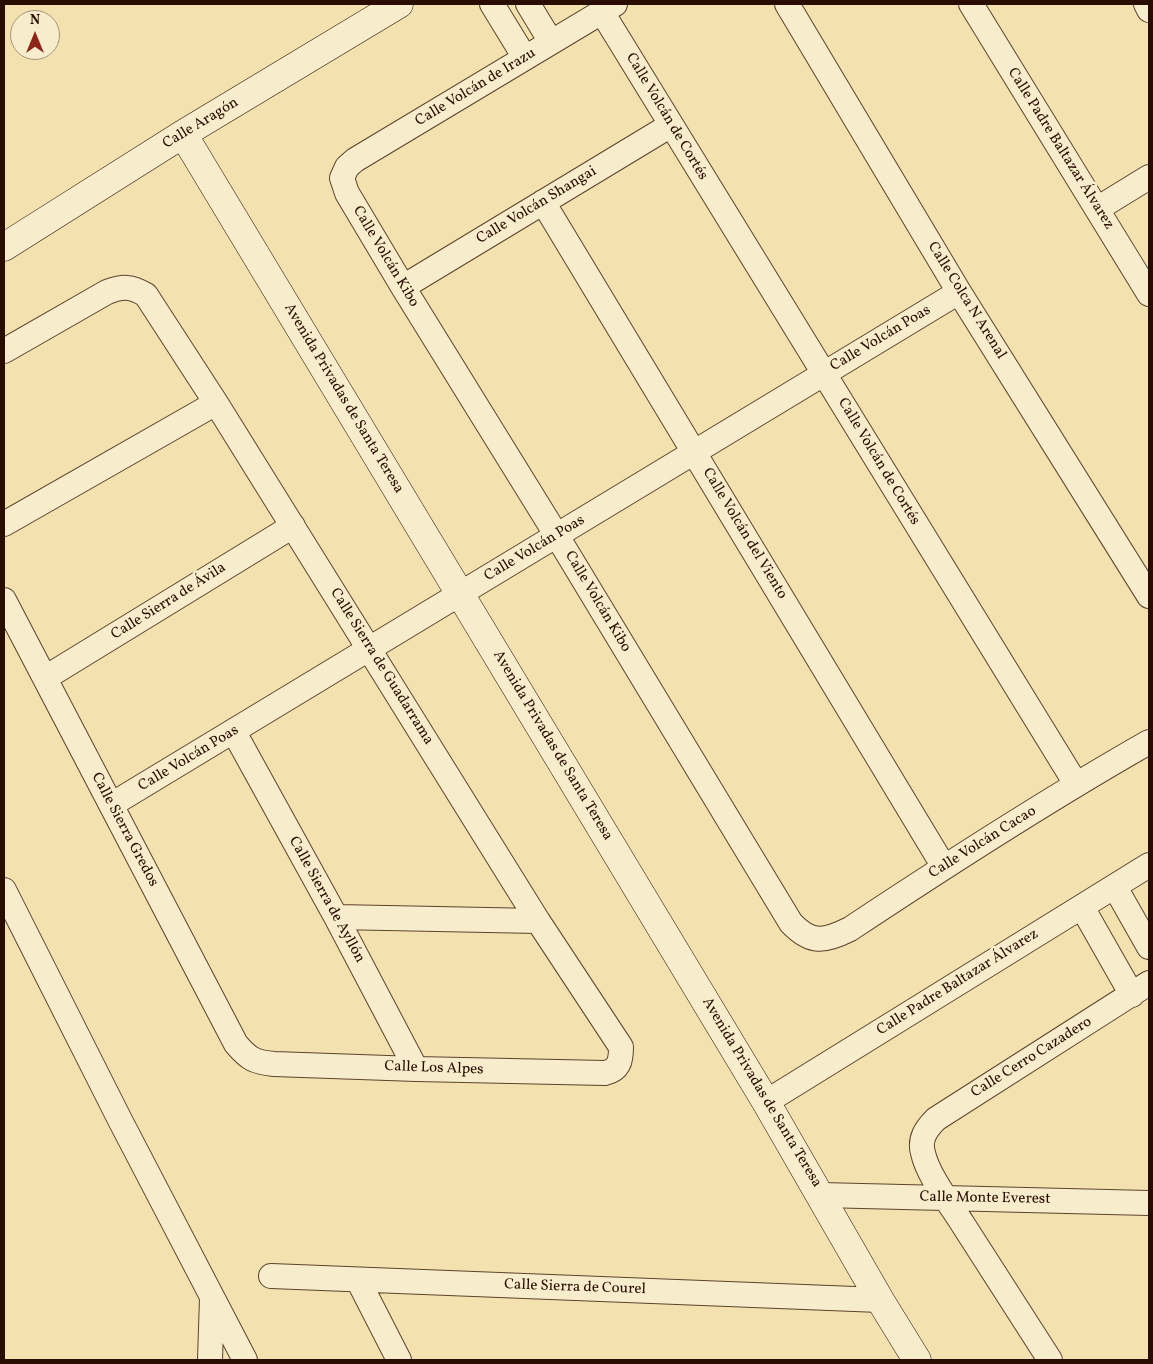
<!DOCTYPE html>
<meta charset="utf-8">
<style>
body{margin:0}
#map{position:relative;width:1153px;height:1364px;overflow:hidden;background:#f3e2b0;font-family:Vollkorn,serif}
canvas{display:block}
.frame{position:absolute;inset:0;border:5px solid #290e00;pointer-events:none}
.north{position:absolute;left:10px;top:10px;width:50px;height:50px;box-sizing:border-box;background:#f7eccc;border:1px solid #a5937a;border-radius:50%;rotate:0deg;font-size:14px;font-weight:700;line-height:20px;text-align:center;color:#290e00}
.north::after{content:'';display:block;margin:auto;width:18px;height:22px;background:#8f2418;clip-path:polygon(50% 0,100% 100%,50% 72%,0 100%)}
</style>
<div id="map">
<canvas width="1153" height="1364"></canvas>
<div class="frame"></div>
<div class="north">N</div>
</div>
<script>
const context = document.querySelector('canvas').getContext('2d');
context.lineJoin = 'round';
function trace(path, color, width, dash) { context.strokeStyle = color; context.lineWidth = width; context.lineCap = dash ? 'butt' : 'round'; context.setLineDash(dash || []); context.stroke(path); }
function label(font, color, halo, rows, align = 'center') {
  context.font = font + ' Vollkorn,serif'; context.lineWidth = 5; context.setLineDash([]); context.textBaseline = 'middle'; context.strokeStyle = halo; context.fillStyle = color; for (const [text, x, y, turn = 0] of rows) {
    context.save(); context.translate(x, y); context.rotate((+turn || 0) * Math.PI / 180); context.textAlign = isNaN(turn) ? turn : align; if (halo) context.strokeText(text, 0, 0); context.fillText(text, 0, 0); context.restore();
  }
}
const street = new Path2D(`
 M 492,4 L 525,58
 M 528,4 L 551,42
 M 615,4 L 355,160 L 347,167 L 342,178 L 347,193 L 403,287 L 557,536 L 791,923 C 811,944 824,942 850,929 C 948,864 1047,800 1149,742
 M 787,4 L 959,292 L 1149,596
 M 971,4 L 1149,294
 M 1146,4 L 1149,10
 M 602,12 L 1076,784
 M 543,202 L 944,867
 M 1097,209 L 1149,177
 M 403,287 L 671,125
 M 4,351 L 107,292 C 123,286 131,286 146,295 L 216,403 L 538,921 L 621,1047 C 621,1061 619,1070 605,1073 L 416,1069 L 274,1064 C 254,1062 249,1059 236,1044 L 4,600
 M 4,524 L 216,403
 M 45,678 L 293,526
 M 234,732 L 336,917 L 416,1069
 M 111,805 L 959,292
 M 1115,887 L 1149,947
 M 4,890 L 120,1120 L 245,1360
 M 1082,907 L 1132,995
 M 336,917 L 538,921
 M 766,1102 L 1149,865
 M 821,1195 L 1149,1203
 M 271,1276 L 880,1300
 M 358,1280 L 399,1360
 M 210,1360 L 212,1298
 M 1050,1360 C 1021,1315 992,1270 964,1226 C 951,1205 928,1176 923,1153 C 919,1139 926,1129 936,1119 L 1149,983`);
const secondary = new Path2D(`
 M 183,134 L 766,1102 L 880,1300 L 917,1360
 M 4,247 L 183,134 L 399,4`);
trace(street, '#5c432c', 26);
trace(secondary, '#290e00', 29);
trace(street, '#f7eccc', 24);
trace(secondary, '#f7eccc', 28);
label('15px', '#290e00', '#f7eccc', [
 ["Calle Volcán de Irazu",476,88,-31],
 ["Calle Volcán de Cortés",666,117,59],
 ["Calle Aragón",201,124,-31],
 ["Calle Padre Baltazar Álvarez",1060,149,58],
 ["Calle Volcán Shangai",537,206,-31],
 ["Calle Volcán Kibo",385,257,59],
 ["Calle Colca N Arenal",966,301,58],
 ["Calle Volcán Poas",881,339,-31],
 ["Avenida Privadas de Santa Teresa",343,399,59],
 ["Calle Volcán de Cortés",878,462,59],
 ["Calle Volcán del Viento",744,534,59],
 ["Calle Volcán Poas",535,549,-31],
 ["Calle Sierra de Ávila",169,602,-32],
 ["Calle Volcán Kibo",597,602,59],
 ["Calle Sierra de Guadarrama",381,667,58],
 ["Avenida Privadas de Santa Teresa",552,746,59],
 ["Calle Volcán Poas",189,759,-31],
 ["Calle Sierra Gredos",124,830,62],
 ["Calle Volcán Cacao",983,843,-32],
 ["Calle Sierra de Ayllón",326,900,61],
 ["Calle Padre Baltazar Álvarez",958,983,-32],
 ["Calle Cerro Cazadero",1032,1058,-32],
 ["Calle Los Alpes",434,1069,2],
 ["Avenida Privadas de Santa Teresa",761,1093,59],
 ["Calle Monte Everest",985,1199,1],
 ["Calle Sierra de Courel",575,1288,2]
]);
</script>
